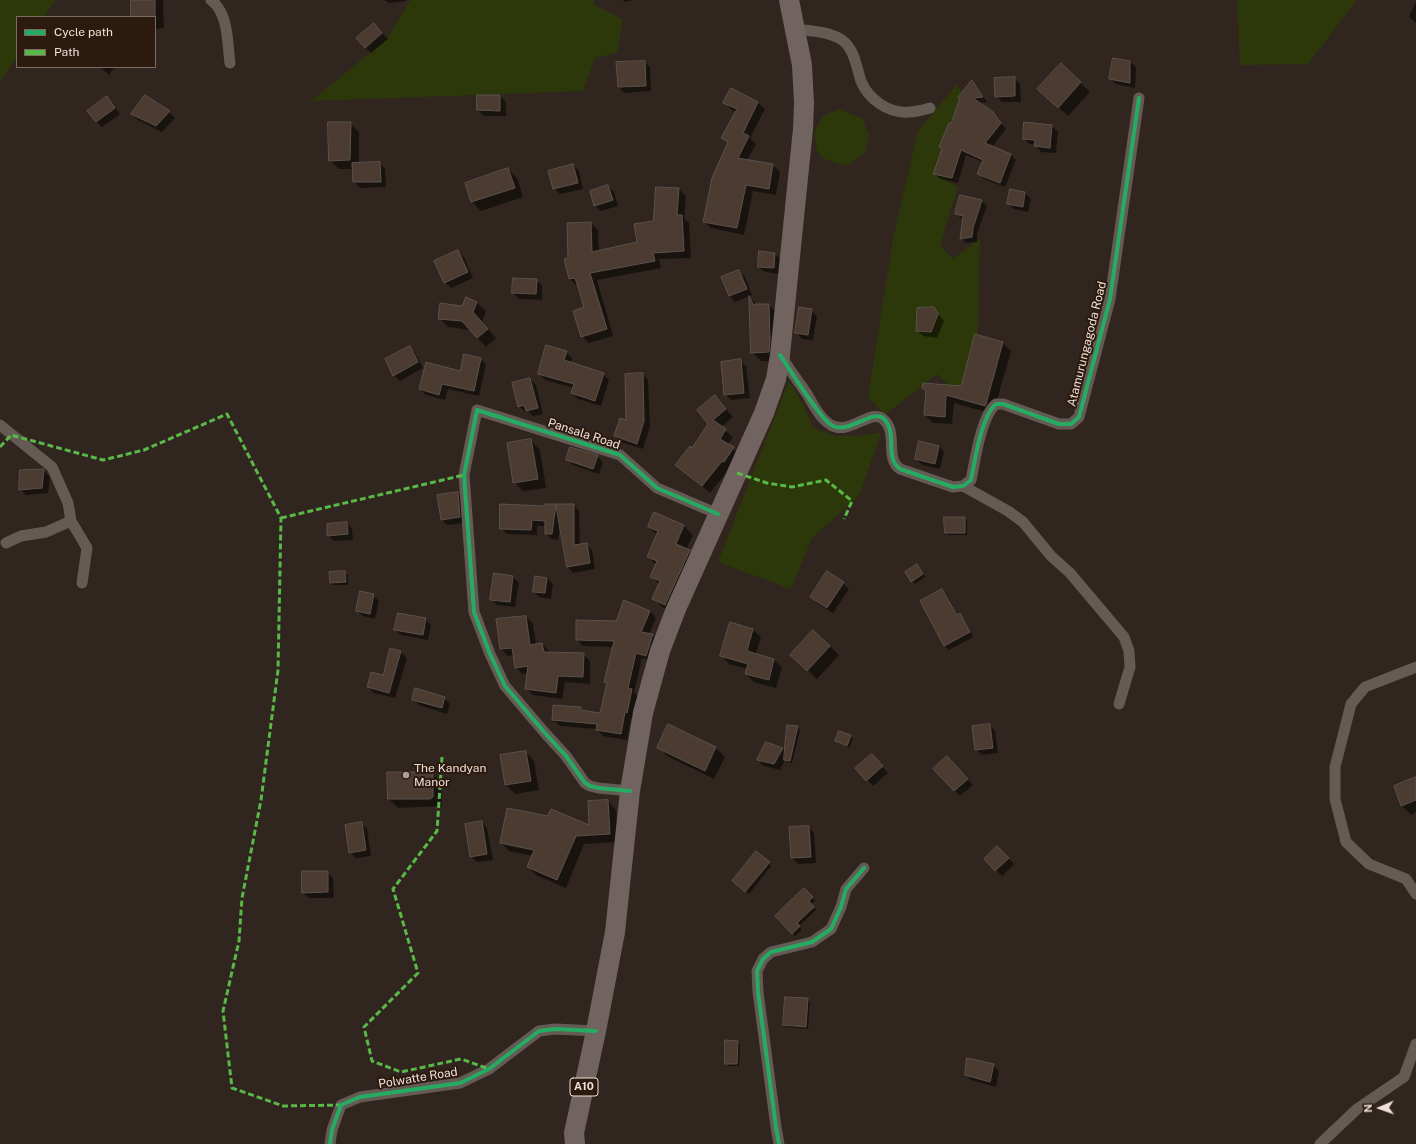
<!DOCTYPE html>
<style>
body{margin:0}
#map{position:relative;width:1416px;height:1144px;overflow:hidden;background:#30251f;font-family:"Public Sans",sans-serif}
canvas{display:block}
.legend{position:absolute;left:16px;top:16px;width:140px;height:52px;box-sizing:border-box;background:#2d1a0e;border:1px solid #7b6a5f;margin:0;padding:5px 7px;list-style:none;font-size:12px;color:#efe1d9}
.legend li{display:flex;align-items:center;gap:8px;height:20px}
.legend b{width:20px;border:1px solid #7b6a5f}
.north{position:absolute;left:1360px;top:1088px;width:40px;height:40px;-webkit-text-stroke:3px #2d1a0e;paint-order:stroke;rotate:268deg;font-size:11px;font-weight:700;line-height:16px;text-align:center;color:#efe1d9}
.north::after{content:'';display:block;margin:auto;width:14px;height:18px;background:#efe1d9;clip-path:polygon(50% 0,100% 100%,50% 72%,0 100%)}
</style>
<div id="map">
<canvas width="1416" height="1144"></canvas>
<ul class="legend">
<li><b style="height:5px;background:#26ab63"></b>Cycle path</li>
<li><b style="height:5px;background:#58b947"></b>Path</li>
</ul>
<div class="north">N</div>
</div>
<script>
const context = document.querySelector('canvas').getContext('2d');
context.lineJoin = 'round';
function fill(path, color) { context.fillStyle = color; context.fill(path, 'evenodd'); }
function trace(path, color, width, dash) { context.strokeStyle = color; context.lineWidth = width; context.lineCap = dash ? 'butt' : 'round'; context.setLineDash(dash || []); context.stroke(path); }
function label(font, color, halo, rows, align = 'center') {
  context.font = font + ' "Public Sans",sans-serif'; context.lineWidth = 4; context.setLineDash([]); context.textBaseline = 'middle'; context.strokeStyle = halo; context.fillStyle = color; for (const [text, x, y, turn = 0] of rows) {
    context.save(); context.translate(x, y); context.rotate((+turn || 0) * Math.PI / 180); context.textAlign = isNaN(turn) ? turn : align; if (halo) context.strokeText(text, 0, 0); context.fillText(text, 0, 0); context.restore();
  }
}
fill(new Path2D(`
 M 0,0 L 56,0 L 44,17 L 17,17 L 17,57 L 0,82 Z
 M 410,0 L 594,0 L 594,5 L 623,19 L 617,53 L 595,58 L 583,91 L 311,101 L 387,39 Z
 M 1237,0 L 1357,0 L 1308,64 L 1240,65 Z
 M 957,84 L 962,92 L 933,173 L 958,187 L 940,245 L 953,259 L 980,238 L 977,357 L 965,400 L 937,374 L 885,415 L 868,397 L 893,239 L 918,131 Z
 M 838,109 L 862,118 L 869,135 L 865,153 L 850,164 L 841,165 L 823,158 L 817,151 L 814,133 L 822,117 Z
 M 789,381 L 803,404 L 813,428 L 835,436 L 854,436 L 881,433 L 859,496 L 812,538 L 791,589 L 718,562 Z`), '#2d380a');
fill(new Path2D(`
 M 132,0 L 163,0 L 164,28 L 155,29 L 155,17 L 132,17 Z
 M 384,0 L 406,0 L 406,1 L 389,3 Z
 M 623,0 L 634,0 L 624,2 Z
 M 1416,1 L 1416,23 L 1409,17 Z
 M 379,30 L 388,39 L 371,53 L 365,47 Z
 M 644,62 L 650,67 L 651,91 L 624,93 L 619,87 Z
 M 1130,62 L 1136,67 L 1135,88 L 1116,84 L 1110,78 Z
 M 1061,64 L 1090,92 L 1068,116 L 1048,98 Z
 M 100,67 L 115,67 L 109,75 Z
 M 1014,78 L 1020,84 L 1021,102 L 1002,102 L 996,96 Z
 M 972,82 L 977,87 L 987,102 L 979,103 L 992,113 L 1006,129 L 992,147 L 1011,155 L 1016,160 L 1005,187 L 984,179 L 978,173 L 983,162 L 966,155 L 958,183 L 940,179 L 934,173 L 943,150 L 940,147 L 952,126 L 961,100 L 959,98 Z
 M 146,96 L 169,112 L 175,118 L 162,132 L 138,120 L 132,114 Z
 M 500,96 L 506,102 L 506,116 L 484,116 L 478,110 Z
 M 107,97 L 120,114 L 102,127 L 96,121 Z
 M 757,102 L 765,109 L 750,138 L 756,144 L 747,161 L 773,165 L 780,172 L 776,195 L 753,191 L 744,235 L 711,228 L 704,221 L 728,144 L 723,138 L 736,112 L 732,110 L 725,103 Z
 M 350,123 L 359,132 L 359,163 L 380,163 L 385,169 L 386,187 L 360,188 L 354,182 L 354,169 L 339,169 L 330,160 Z
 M 1052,126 L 1058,132 L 1056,153 L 1041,152 L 1036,145 L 1029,144 L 1024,138 Z
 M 573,165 L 579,171 L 583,189 L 560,194 L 554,188 Z
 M 508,169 L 517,178 L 523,197 L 481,211 L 472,202 L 466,183 Z
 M 608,186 L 614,192 L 618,206 L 601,211 L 595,206 L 591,192 Z
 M 679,189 L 686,196 L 684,218 L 689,223 L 691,258 L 659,259 L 661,268 L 597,280 L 613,336 L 589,343 L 582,336 L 585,308 L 577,286 L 570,279 L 569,259 L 591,223 L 598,230 L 599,252 L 638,243 Z
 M 1025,193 L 1031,199 L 1028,212 L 1014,209 L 1008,203 Z
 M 982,201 L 987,206 L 977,234 L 977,242 L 966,243 L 961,238 L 963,220 L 956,214 Z
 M 458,252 L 464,257 L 473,278 L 451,288 L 445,282 Z
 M 775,254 L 781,260 L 779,274 L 765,272 L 759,267 Z
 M 739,271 L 745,277 L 752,295 L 735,302 L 730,296 L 722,278 Z
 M 536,280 L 542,285 L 542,300 L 519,299 L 513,293 Z
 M 750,298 L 757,305 L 769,305 L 778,314 L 777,361 L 761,361 L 752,352 Z
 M 477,303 L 486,311 L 482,322 L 496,338 L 486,347 L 470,330 L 448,327 L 439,318 L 462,307 Z
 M 933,308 L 944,321 L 937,338 L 923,336 L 917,330 Z
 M 811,310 L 817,316 L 813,340 L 802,339 L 797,333 Z
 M 976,335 L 1003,343 L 1011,351 L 993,414 L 954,403 L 952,424 L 933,423 L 925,415 L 927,392 L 923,388 L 962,387 Z
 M 410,348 L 415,353 L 423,368 L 400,381 L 394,375 Z
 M 566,352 L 572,358 L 571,363 L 603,374 L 609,380 L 601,406 L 578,399 L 572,393 L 574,388 L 545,380 L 540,374 Z
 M 480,359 L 486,364 L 479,396 L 448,389 L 445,400 L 426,395 L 420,389 L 461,372 Z
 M 740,361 L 746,366 L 750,398 L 731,400 L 725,394 Z
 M 643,374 L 648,380 L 650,427 L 643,449 L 621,442 L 615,436 L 627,421 Z
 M 530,379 L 536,385 L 543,414 L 533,416 L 528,411 L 525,412 L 519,406 Z
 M 715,396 L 733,417 L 721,427 L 733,437 L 728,445 L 740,455 L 710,493 L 677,465 L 692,450 L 709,424 Z
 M 531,441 L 540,450 L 546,488 L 523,491 L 514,482 Z
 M 939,446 L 944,452 L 940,469 L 922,465 L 916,459 Z
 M 597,456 L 603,462 L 599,474 L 573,465 L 567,459 Z
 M 21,471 L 44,471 L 50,477 L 48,493 L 26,495 L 20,489 Z
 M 458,493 L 464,499 L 465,523 L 447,525 L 442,520 Z
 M 556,505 L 558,507 L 574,505 L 579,511 L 580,545 L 586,544 L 592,550 L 595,569 L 573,573 L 568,567 L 560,524 L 558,540 L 552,539 L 546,534 L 546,526 L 537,526 L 537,535 L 507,534 L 501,529 L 546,507 Z
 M 654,514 L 684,526 L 693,535 L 686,550 L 698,560 L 674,613 L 662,607 L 653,598 L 659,584 L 652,577 L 656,565 L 648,557 L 657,535 L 649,527 Z
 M 964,518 L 967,520 L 967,535 L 948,535 L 946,532 Z
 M 347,523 L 352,529 L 353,540 L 334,541 L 328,535 Z
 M 917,565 L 925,577 L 915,584 L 912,581 Z
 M 345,572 L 348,575 L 348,585 L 333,585 L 331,582 Z
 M 495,575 L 513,577 L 519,583 L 515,607 L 497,605 L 491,599 Z
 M 547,578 L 553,584 L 551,599 L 539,597 L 534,591 Z
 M 843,583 L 849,589 L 833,613 L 817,603 L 812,597 Z
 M 942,590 L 946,594 L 958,615 L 959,614 L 964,619 L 973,637 L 949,650 L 944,645 Z
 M 373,595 L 379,601 L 375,619 L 363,616 L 357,610 Z
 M 650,611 L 656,618 L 649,634 L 652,635 L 659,641 L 652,661 L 642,658 L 634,692 L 638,696 L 633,718 L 631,718 L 627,740 L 603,736 L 597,729 L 560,726 L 553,720 L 581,708 L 585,712 L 601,714 L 608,684 L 605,682 L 614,647 L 583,646 L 577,640 L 616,622 Z
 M 526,617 L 533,623 L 536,645 L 542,644 L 549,651 L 549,653 L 583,654 L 590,661 L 590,684 L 565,682 L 562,699 L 533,695 L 526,688 L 528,673 L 522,674 L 516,667 L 514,655 L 508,656 L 501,649 L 497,620 Z
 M 425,619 L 431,625 L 428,640 L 401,635 L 395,630 Z
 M 753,630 L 761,637 L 756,654 L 774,660 L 782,667 L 776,688 L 754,682 L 746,674 L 748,669 L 729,664 L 722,656 Z
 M 814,631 L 839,655 L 817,679 L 801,663 Z
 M 390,649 L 401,652 L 407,658 L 395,698 L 374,693 L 368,687 L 383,677 Z
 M 444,698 L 450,704 L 447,714 L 419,705 L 413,699 Z
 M 669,725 L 716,748 L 725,757 L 714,779 L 667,756 L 658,747 Z
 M 990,725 L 995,731 L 998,753 L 982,755 L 976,749 Z
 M 788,726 L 798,727 L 800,730 L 792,763 L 787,762 L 785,760 L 780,770 L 764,766 L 758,760 L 766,743 L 783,748 L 785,751 Z
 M 850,736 L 853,739 L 849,748 L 839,743 L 836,741 Z
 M 526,752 L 534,761 L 539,790 L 515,794 L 506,785 L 501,756 Z
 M 877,761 L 888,773 L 873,786 L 857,769 Z
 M 953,763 L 973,785 L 960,796 L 954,790 Z
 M 432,773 L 441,782 L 442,806 L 398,808 L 389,799 Z
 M 1416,778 L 1416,812 L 1411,815 L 1402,806 Z
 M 608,801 L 616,810 L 618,842 L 584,844 L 566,888 L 536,875 L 528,867 L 533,856 L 509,851 L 501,843 L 590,827 Z
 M 482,822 L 487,828 L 493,860 L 477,862 L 471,856 Z
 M 361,823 L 367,829 L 371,856 L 356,858 L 350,852 Z
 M 809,827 L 814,833 L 816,863 L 798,864 L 792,858 L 790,828 Z
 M 997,847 L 1014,864 L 1002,876 L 985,859 Z
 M 769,863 L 771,866 L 749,894 L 736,883 Z
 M 327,872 L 333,878 L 334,898 L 309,898 L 303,893 Z
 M 804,889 L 815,901 L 811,904 L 816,910 L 799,926 L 802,930 L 795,936 L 776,916 Z
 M 807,999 L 810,1002 L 808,1029 L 787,1027 L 784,1025 Z
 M 738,1042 L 740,1044 L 739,1066 L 728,1066 L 726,1063 Z
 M 993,1065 L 999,1071 L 996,1087 L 971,1080 L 966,1074 Z`), '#0007');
const building = new Path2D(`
 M 131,0 L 155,0 L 155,17 L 131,17 Z
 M 374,23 L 382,33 L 365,48 L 356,38 Z
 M 1113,58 L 1130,61 L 1130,83 L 1109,79 Z
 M 645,61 L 646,86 L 618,87 L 616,62 Z
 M 1061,63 L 1081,82 L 1058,108 L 1037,89 Z
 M 1015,77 L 1015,96 L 995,97 L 994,78 Z
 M 972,80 L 983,97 L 973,98 L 993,112 L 1001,123 L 985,143 L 1011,154 L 1000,183 L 977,174 L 983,160 L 961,150 L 952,178 L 933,174 L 942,149 L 939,147 L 949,123 L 951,124 L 960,98 L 958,98 Z
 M 731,88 L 758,102 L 743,133 L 749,136 L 738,158 L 773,164 L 769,189 L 746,185 L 737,228 L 703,222 L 712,178 L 728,142 L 721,138 L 737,109 L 723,103 Z
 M 145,95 L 170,111 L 156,126 L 131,114 Z
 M 477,95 L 500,95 L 500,111 L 477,110 Z
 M 107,96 L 115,108 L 96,122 L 87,111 Z
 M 328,122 L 351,122 L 350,160 L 329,161 Z
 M 1024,122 L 1052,125 L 1050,148 L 1034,146 L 1035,140 L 1023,139 Z
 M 380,162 L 381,182 L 353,182 L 352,163 Z
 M 573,164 L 578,183 L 553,189 L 548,171 Z
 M 508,168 L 515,188 L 471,202 L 465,183 Z
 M 608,185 L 613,200 L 594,206 L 590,191 Z
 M 656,187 L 679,188 L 677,215 L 682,215 L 684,251 L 653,253 L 655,261 L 590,273 L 607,329 L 581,337 L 573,311 L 584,307 L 575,278 L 569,279 L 564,259 L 568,258 L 567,223 L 591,222 L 592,252 L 637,242 L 634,224 L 653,221 Z
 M 1010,189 L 1025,192 L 1023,207 L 1007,204 Z
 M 960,195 L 982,200 L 973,228 L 972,237 L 960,239 L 963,216 L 955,214 Z
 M 458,250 L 468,272 L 444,283 L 434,261 Z
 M 759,251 L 775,253 L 774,268 L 758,267 Z
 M 739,270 L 747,289 L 729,296 L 721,277 Z
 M 513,278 L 537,279 L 536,294 L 512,293 Z
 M 749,296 L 754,306 L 755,304 L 769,304 L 770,340 L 769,352 L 751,353 Z
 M 466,297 L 477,302 L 473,312 L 488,329 L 477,338 L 462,321 L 438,319 L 440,303 L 462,306 Z
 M 799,307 L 812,309 L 808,335 L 795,333 Z
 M 934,307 L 938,314 L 931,332 L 916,331 L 917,308 Z
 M 975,334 L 1003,342 L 986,404 L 985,406 L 946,395 L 945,417 L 924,415 L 926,390 L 922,388 L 923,383 L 961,386 Z
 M 546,345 L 567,351 L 564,360 L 604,373 L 595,401 L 571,393 L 574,384 L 538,374 Z
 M 410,346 L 418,362 L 393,376 L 385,359 Z
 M 464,354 L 481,358 L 474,391 L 442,384 L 439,395 L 419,389 L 426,362 L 460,371 Z
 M 741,359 L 744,393 L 724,395 L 721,362 Z
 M 643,373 L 644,421 L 637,444 L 614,436 L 620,418 L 626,420 L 625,374 Z
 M 530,378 L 538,408 L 526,411 L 524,405 L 518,407 L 512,383 Z
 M 715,395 L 726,409 L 713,420 L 726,429 L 720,439 L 734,447 L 724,462 L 722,461 L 702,486 L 675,465 L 690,446 L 692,448 L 708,424 L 697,410 Z
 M 531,439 L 538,479 L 513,483 L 507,443 Z
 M 919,441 L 939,446 L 935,464 L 915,459 Z
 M 570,447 L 598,455 L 593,469 L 566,460 Z
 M 20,470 L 44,469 L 42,488 L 19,490 Z
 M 458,492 L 460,517 L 441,520 L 437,495 Z
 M 500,504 L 545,506 L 545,504 L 556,504 L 552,534 L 545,534 L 545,521 L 532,520 L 531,530 L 500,529 Z
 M 556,504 L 574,504 L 574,545 L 587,543 L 590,563 L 567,567 Z
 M 654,512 L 684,525 L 676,544 L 690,550 L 665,605 L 652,599 L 660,581 L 650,577 L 657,561 L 647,557 L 658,531 L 648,527 Z
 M 944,517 L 965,517 L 965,533 L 945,533 Z
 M 347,522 L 348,534 L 327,536 L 327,524 Z
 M 917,564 L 923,574 L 911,582 L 905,572 Z
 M 345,571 L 346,582 L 330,583 L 329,572 Z
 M 827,571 L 844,582 L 827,608 L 810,597 Z
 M 494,573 L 513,576 L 510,602 L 490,600 Z
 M 535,576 L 547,578 L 545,593 L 533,592 Z
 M 942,589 L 957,615 L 960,613 L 970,632 L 944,646 L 920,601 Z
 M 360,591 L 374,594 L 370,614 L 356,611 Z
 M 624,600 L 650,611 L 641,632 L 653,634 L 646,656 L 636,653 L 628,688 L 632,689 L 627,713 L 625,712 L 621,734 L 596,730 L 597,724 L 552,720 L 553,705 L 581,707 L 581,710 L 600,713 L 607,683 L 604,682 L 614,641 L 576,640 L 576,620 L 616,621 Z
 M 398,613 L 426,618 L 423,635 L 394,630 Z
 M 526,616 L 530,645 L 542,643 L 544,652 L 584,653 L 583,677 L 558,676 L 556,693 L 525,689 L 528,666 L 515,668 L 512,648 L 500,649 L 496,619 Z
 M 730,622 L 753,629 L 747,651 L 774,659 L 769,680 L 745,674 L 748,664 L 720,656 Z
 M 813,630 L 830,646 L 807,671 L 790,655 Z
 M 390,648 L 401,651 L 389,693 L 367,687 L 371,672 L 383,675 Z
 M 415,688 L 445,697 L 442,708 L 412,700 Z
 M 668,724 L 716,747 L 705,771 L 657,748 Z
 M 990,724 L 993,748 L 975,750 L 972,726 Z
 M 787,725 L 798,726 L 790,761 L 784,760 Z
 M 839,731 L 851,735 L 847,746 L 835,741 Z
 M 766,742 L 783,748 L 774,764 L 757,760 Z
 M 526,751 L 531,781 L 505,785 L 500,755 Z
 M 872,754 L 883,766 L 866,781 L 855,768 Z
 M 947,756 L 968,779 L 954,791 L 933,769 Z
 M 387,772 L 433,772 L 433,797 L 430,799 L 388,799 Z
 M 1416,777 L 1416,800 L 1401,806 L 1394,786 Z
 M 608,800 L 610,834 L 576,836 L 557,880 L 527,867 L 534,850 L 500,843 L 507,808 L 548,816 L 551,809 L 589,825 L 588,801 Z
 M 482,821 L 487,854 L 470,857 L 465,824 Z
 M 362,822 L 366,850 L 349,853 L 345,825 Z
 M 809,826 L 811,857 L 791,858 L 789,827 Z
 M 997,846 L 1009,858 L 995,871 L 984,859 Z
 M 756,851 L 770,862 L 745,892 L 732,881 Z
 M 302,871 L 328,871 L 328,892 L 302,893 Z
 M 804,888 L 813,897 L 809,901 L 814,907 L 797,923 L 800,926 L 792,934 L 775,916 Z
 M 785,997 L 808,998 L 806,1027 L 783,1025 Z
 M 725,1040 L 738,1041 L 737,1064 L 725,1064 Z
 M 967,1058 L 994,1064 L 990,1082 L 965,1075 Z`);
fill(building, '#4b3b30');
trace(building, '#5b524c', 1);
trace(new Path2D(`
 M 211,0 C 229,14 227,42 230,63
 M 794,29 C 809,31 829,31 842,40 C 855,50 856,66 861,81 C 868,99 889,114 909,112 C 916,112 923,110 930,108
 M 781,356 C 789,369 798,381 807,394 C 813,404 820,419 831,425 C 849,436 871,408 883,419 C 899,432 884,458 900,469 L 953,487 L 963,486 L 971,480 C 975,461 981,416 996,404 L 1003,404 L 1059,424 L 1071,424 L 1079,417 L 1110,299 L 1139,98
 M 0,425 L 52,467 L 68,503 L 71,521 L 87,548 L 82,583
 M 963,486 L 1008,511 L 1023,522 L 1051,556 L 1070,573 L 1124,637 L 1129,651 L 1130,667 L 1119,704
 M 6,543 L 21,536 L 46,532 L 71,521
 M 1416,667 L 1365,687 L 1351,704 L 1335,767 L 1335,799 L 1346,842 L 1369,864 L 1406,879 L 1416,894
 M 630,791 L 598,788 L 590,786 L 585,783 L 566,756 L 545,733 L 505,686 L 490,654 L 474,612 L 464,475 L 477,410 L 620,455 L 657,488 L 718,514
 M 330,1144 L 332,1130 L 341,1105 L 360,1097 L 460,1083 L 489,1069 L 539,1031 L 555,1029 L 596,1031
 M 779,1144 L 776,1127 L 758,992 L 757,971 L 763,959 L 771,952 L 812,942 L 831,929 L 841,907 L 846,889 L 864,868
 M 1320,1144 L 1357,1109 L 1404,1077 L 1416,1044`), '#645b55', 11);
trace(new Path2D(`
 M 575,1144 L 574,1133 L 596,1031 L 615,932 L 630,791 L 643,713 L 660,651 L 676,609 L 764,413 L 776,379 L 780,355 L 803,129 L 804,103 L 802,65 L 789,0`), '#716360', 20);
trace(new Path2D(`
 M 0,447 L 11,435 L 103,460 L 144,450 L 227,414 L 281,518 L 278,670 L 261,800 L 242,898 L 239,941 L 223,1011 L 232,1088 L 283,1106 L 341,1105
 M 737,473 L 767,483 L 792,487 L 826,480 L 852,501 L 844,519
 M 281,518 L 464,475
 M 442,757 L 437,831 L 393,889 L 418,973 L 364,1027 L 372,1061 L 401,1072 L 461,1059 L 489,1069`), '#58b947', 3, [6, 3]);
trace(new Path2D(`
 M 780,355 C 789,368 821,421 833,426 C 850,434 873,408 884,419 C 898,433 884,458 900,469 L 953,487 L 963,486 L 971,480 C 975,461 981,416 996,404 L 1003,404 L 1059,424 L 1071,424 L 1079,417 L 1110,299 L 1139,98
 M 630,791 L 598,788 L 590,786 L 585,783 L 566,756 L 545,733 L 505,686 L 490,654 L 474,612 L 464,475 L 477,410 L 620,455 L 657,488 L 718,514
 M 330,1144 L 332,1130 L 341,1105 L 360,1097 L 460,1083 L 489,1069 L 539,1031 L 555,1029 L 596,1031
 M 779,1144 L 776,1127 L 758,992 L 757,971 L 763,959 L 771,952 L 812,942 L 831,929 L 841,907 L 846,889 L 864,868`), '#26ab63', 4);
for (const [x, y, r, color] of [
 [406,775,4,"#ac9f98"]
]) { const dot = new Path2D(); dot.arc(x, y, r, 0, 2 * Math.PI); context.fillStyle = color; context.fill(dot); trace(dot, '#2d1a0e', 1.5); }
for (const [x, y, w] of [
 [584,1087,28]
]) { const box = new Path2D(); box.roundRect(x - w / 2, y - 9, w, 18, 3); context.fillStyle = '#2d1a0e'; context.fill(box); trace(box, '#efe1d9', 1); }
label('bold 11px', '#efe1d9', null, [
 ["A10",584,1087]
]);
label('12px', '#efe1d9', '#2d1a0e', [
 ["Atamurungagoda Road",1087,344,-76],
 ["Pansala Road",584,434,18],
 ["Polwatte Road",418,1078,-9]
]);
label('12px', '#efe1d9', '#2d1a0e', [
 ["The Kandyan",414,768],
 ["Manor",414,782]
], 'left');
</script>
